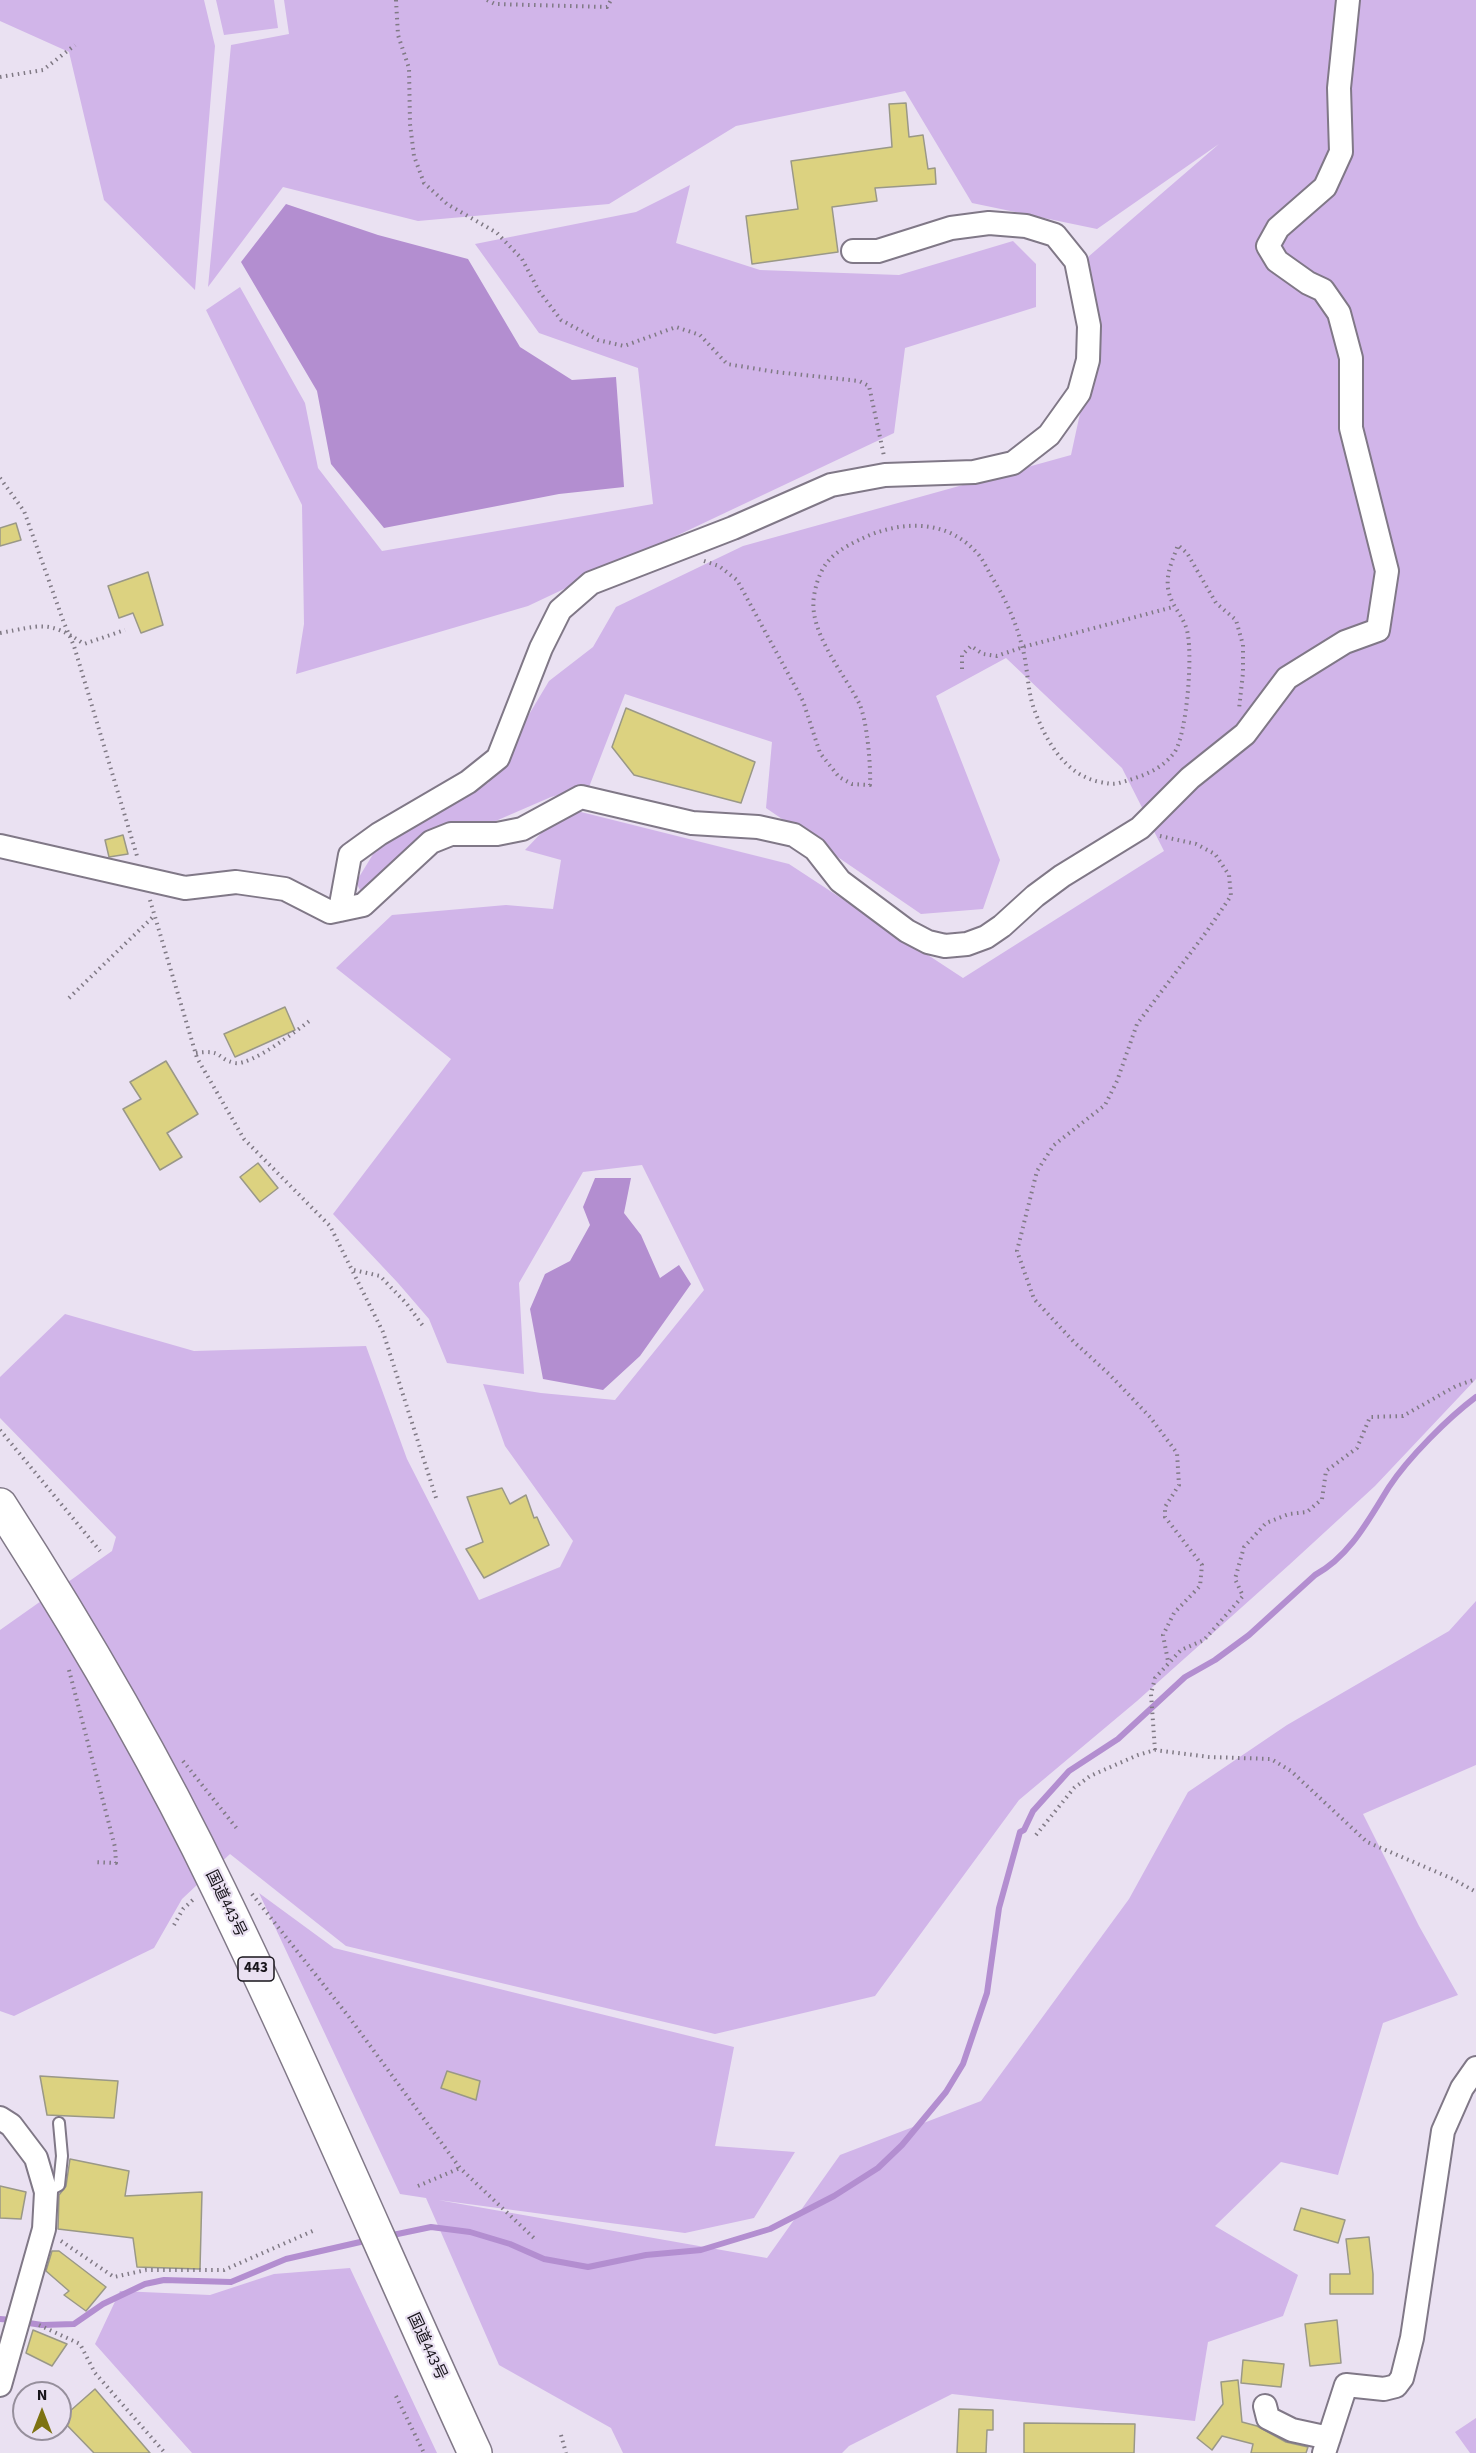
<!DOCTYPE html>
<meta charset="utf-8">
<style>
body{margin:0}
#map{position:relative;width:1476px;height:2453px;overflow:hidden;background:#eae1f2;font-family:"Source Sans 3",sans-serif}
canvas{display:block}
.north{position:absolute;left:12px;top:2381px;width:60px;height:60px;box-sizing:border-box;background:#eae1f2;border:2px solid #968f9c;border-radius:50%;rotate:0deg;font-size:16px;font-weight:700;line-height:24px;text-align:center;color:#18151b}
.north::after{content:'';display:block;margin:auto;width:21px;height:27px;background:#7d7212;clip-path:polygon(50% 0,100% 100%,50% 72%,0 100%)}
</style>
<div id="map">
<canvas width="1476" height="2453"></canvas>
<div class="north">N</div>
</div>
<script>
const context = document.querySelector('canvas').getContext('2d');
context.lineJoin = 'round';
function fill(path, color) { context.fillStyle = color; context.fill(path, 'evenodd'); }
function trace(path, color, width, dash) { context.strokeStyle = color; context.lineWidth = width; context.lineCap = dash ? 'butt' : 'round'; context.setLineDash(dash || []); context.stroke(path); }
function label(font, color, halo, rows, align = 'center') {
  context.font = font + ' "Source Sans 3","Noto Sans JP",sans-serif'; context.lineWidth = 4.5; context.setLineDash([]); context.textBaseline = 'middle'; context.strokeStyle = halo; context.fillStyle = color; for (const [text, x, y, turn = 0] of rows) {
    context.save(); context.translate(x, y); context.rotate((+turn || 0) * Math.PI / 180); context.textAlign = isNaN(turn) ? turn : align; if (halo) context.strokeText(text, 0, 0); context.fillText(text, 0, 0); context.restore();
  }
}
fill(new Path2D(`
 M 0,0 L 204,0 L 215,46 L 195,290 L 104,200 L 69,52 L 0,21 Z
 M 216,0 L 274,0 L 278,28 L 224,35 Z
 M 284,0 L 1476,0 L 1476,1379 L 1375,1486 L 1289,1565 L 1137,1701 L 1019,1800 L 875,1996 L 715,2034 L 346,1946 L 230,1854 L 182,1899 L 154,1948 L 14,2016 L 0,2011 L 0,1630 L 112,1551 L 116,1537 L 0,1418 L 0,1377 L 65,1314 L 194,1351 L 366,1346 L 407,1459 L 479,1600 L 560,1567 L 573,1541 L 505,1446 L 483,1384 L 541,1393 L 615,1400 L 704,1290 L 642,1165 L 583,1172 L 519,1283 L 524,1374 L 447,1363 L 429,1319 L 398,1283 L 333,1214 L 451,1059 L 336,968 L 392,915 L 506,905 L 553,909 L 561,860 L 525,850 L 565,808 L 789,864 L 963,978 L 1164,851 L 1122,768 L 1006,658 L 936,696 L 1000,860 L 983,909 L 921,914 L 766,808 L 772,742 L 625,694 L 589,787 L 551,797 L 491,823 L 407,855 L 361,892 L 356,882 L 375,851 L 400,828 L 488,783 L 549,681 L 593,647 L 616,607 L 743,546 L 1071,455 L 1100,321 L 1088,257 L 1219,144 L 1097,229 L 972,203 L 905,91 L 736,126 L 609,204 L 418,221 L 283,187 L 208,287 L 231,45 L 289,34 Z
 M 690,185 L 676,243 L 760,270 L 899,275 L 1013,241 L 1036,264 L 1036,307 L 905,348 L 894,433 L 528,606 L 296,674 L 304,624 L 302,505 L 206,310 L 240,287 L 305,403 L 318,468 L 382,551 L 653,504 L 638,368 L 539,333 L 475,244 L 636,212 Z
 M 1476,1601 L 1476,1765 L 1363,1814 L 1419,1926 L 1458,1995 L 1383,2023 L 1338,2175 L 1281,2162 L 1215,2226 L 1298,2275 L 1283,2316 L 1208,2342 L 1195,2421 L 952,2394 L 849,2446 L 842,2453 L 623,2453 L 611,2428 L 499,2365 L 426,2198 L 400,2194 L 259,1893 L 334,1948 L 734,2047 L 715,2146 L 795,2152 L 754,2218 L 685,2233 L 438,2200 L 767,2258 L 840,2155 L 981,2101 L 1129,1899 L 1188,1792 L 1287,1725 L 1449,1631 Z
 M 350,2268 L 437,2453 L 192,2453 L 95,2344 L 120,2291 L 210,2295 L 274,2274 Z
 M 1476,2418 L 1476,2453 L 1470,2453 L 1455,2432 Z`), '#d1b5e9');
fill(new Path2D(`
 M 286,204 L 378,235 L 468,259 L 520,347 L 572,380 L 616,377 L 624,487 L 559,494 L 384,528 L 331,464 L 317,391 L 241,262 Z
 M 595,1178 L 631,1178 L 624,1213 L 641,1235 L 660,1278 L 679,1265 L 691,1284 L 640,1356 L 603,1390 L 543,1379 L 530,1309 L 545,1274 L 570,1261 L 590,1225 L 583,1207 Z`), '#b38ed0');
trace(new Path2D(`
 M 388,2236 L 431,2227 L 470,2232 L 510,2244 L 544,2259 L 588,2267 L 646,2255 L 701,2250 L 770,2229 L 834,2196 L 878,2168 L 902,2145 L 946,2092 L 963,2064 L 987,1993 L 999,1908 L 1020,1832 L 1024,1830 L 1033,1811 L 1069,1771 L 1118,1739 L 1185,1677 L 1215,1660 L 1249,1635 L 1315,1575 C 1350,1556 1369,1519 1389,1487 C 1408,1458 1448,1418 1476,1397
 M 0,2319 L 12,2320
 M 22,2322 L 42,2325 L 74,2324 L 103,2304 L 145,2284 L 164,2280 L 231,2282 L 286,2259 L 369,2240`), '#b38ed0', 6);
const building = new Path2D(`
 M 906,103 L 909,137 L 923,135 L 928,169 L 935,168 L 936,184 L 875,188 L 877,201 L 832,207 L 838,252 L 752,264 L 746,216 L 798,209 L 791,161 L 892,147 L 889,104 Z
 M 16,523 L 21,540 L 0,546 L 0,528 Z
 M 148,572 L 163,625 L 141,633 L 133,613 L 119,618 L 108,586 Z
 M 626,708 L 755,762 L 741,803 L 634,775 L 612,747 Z
 M 123,835 L 128,854 L 109,857 L 105,840 Z
 M 285,1007 L 295,1030 L 235,1057 L 224,1034 Z
 M 166,1061 L 198,1114 L 167,1133 L 182,1157 L 160,1170 L 123,1109 L 141,1099 L 130,1082 Z
 M 258,1163 L 278,1188 L 260,1202 L 240,1177 Z
 M 502,1488 L 510,1504 L 526,1495 L 534,1518 L 537,1517 L 549,1545 L 484,1578 L 466,1549 L 483,1542 L 467,1497 Z
 M 447,2071 L 480,2081 L 476,2100 L 441,2088 Z
 M 40,2076 L 118,2081 L 114,2118 L 47,2115 Z
 M 70,2159 L 129,2171 L 125,2196 L 202,2192 L 200,2269 L 137,2267 L 133,2238 L 58,2229 L 59,2195 L 66,2186 Z
 M 0,2186 L 26,2192 L 21,2219 L 0,2218 Z
 M 1301,2208 L 1345,2220 L 1338,2243 L 1294,2230 Z
 M 1369,2237 L 1373,2274 L 1373,2294 L 1330,2294 L 1330,2274 L 1350,2274 L 1346,2239 Z
 M 52,2251 L 59,2251 L 106,2287 L 86,2311 L 64,2295 L 69,2291 L 46,2271 Z
 M 1337,2320 L 1341,2363 L 1310,2366 L 1305,2324 Z
 M 33,2330 L 67,2344 L 52,2366 L 26,2353 Z
 M 1243,2360 L 1284,2364 L 1281,2387 L 1241,2383 Z
 M 1238,2380 L 1242,2422 L 1257,2426 L 1286,2442 L 1308,2447 L 1306,2453 L 1251,2453 L 1253,2444 L 1222,2436 L 1212,2450 L 1197,2438 L 1223,2404 L 1221,2382 Z
 M 95,2389 L 150,2453 L 94,2453 L 61,2419 Z
 M 959,2409 L 993,2410 L 993,2430 L 987,2430 L 986,2453 L 957,2453 Z
 M 1024,2423 L 1135,2424 L 1134,2453 L 1024,2453 Z`);
fill(building, '#dcd280');
trace(building, '#9a9887', 1.5);
const service = new Path2D(`
 M 46,2192 L 59,2185 L 62,2156 L 59,2123`);
const minor = new Path2D(`
 M 0,846 L 185,888 L 236,882 L 285,889 L 330,912 L 363,905 L 431,842 L 451,834 L 497,834 L 522,829 L 581,797 L 692,823 L 758,827 L 794,835 L 815,849 L 840,881 L 907,931 L 928,942 L 945,946 L 967,944 L 986,937 L 1002,926 L 1035,896 L 1062,876 L 1140,828 L 1190,778 L 1245,734 L 1287,678 L 1345,642 L 1378,630 L 1387,571 L 1351,428 L 1351,358 L 1339,313 L 1323,290 L 1308,283 L 1277,261 L 1268,246 L 1278,228 L 1325,187 L 1341,152 L 1339,88 L 1348,0
 M 340,910 L 350,855 L 379,834 L 468,782 L 498,758 L 541,648 L 560,610 L 591,583 L 733,528 L 831,485 L 885,475 L 974,472 L 1013,463 L 1049,435 L 1079,393 L 1088,360 L 1089,326 L 1076,261 L 1055,235 L 1026,226 L 989,223 L 951,228 L 878,251 L 853,251
 M 0,2118 L 11,2125 L 36,2158 L 46,2192 L 44,2229 L 0,2385
 M 1265,2406 L 1268,2418 L 1292,2430 L 1329,2438
 M 1324,2453 L 1346,2385 L 1384,2389 L 1396,2386 L 1402,2378 L 1412,2338 L 1443,2131 L 1462,2088 L 1476,2068`);
const trunk = new Path2D(`
 M 0,1505 C 80,1629 155,1757 219,1890 C 309,2075 389,2266 475,2453`);
trace(service, '#807887', 14);
trace(minor, '#807887', 26);
trace(trunk, '#807887', 36);
trace(new Path2D(`
 M 396,0 L 398,35 L 409,68 L 410,124 L 414,156 L 424,183 L 447,204 L 497,233 L 522,259 L 539,291 L 561,320 L 598,340 L 624,346 L 676,327 L 700,335 L 727,364 L 776,372 L 859,381 L 869,386 L 884,456
 M 487,0 L 495,4 L 607,7 L 611,0
 M 0,77 L 43,70 L 75,45
 M 0,478 L 24,511 L 64,623 L 74,646 L 137,856
 M 704,561 L 719,566 L 737,580 L 803,701 L 820,753 L 839,777 L 852,784 L 870,785 C 871,766 867,719 859,703 C 844,673 808,632 814,596 C 820,559 838,549 870,535 C 908,520 949,521 978,554 C 984,561 988,571 993,579 C 1006,600 1016,622 1022,646 C 1028,667 1027,689 1034,709 C 1046,741 1065,775 1100,782 C 1107,783 1112,785 1119,783 C 1140,777 1160,771 1174,753 C 1187,736 1194,648 1186,627 C 1181,613 1170,604 1168,588 C 1166,573 1173,559 1178,545 L 1187,553 L 1216,603 L 1236,620 L 1243,645 L 1243,673 L 1239,709
 M 0,633 C 40,626 48,619 84,644 L 125,630
 M 962,669 L 962,655 L 971,646 L 983,654 L 997,656 L 1023,647 L 1173,607
 M 1160,836 L 1196,844 L 1215,854 L 1229,875 L 1231,896 L 1207,931 L 1137,1024 L 1117,1081 L 1105,1105 L 1054,1145 L 1037,1171 L 1017,1251 L 1034,1299 L 1074,1342 L 1109,1374 L 1150,1417 L 1177,1453 L 1179,1485 L 1165,1507 L 1165,1517 L 1202,1565 L 1200,1586 L 1174,1613 L 1163,1635 L 1168,1661
 M 150,900 L 197,1058 L 244,1139 L 330,1226 L 383,1332 L 437,1501
 M 69,998 L 155,915
 M 196,1053 C 224,1049 216,1059 235,1063 C 251,1066 299,1029 312,1019
 M 354,1270 L 380,1276 L 407,1304 L 423,1326
 M 0,1430 L 100,1551
 M 69,1670 L 115,1847 L 116,1863 L 94,1862
 M 1155,1750 L 1151,1694 L 1155,1678 L 1181,1650 L 1204,1640 L 1243,1596 L 1235,1579 L 1244,1547 L 1266,1523 L 1289,1514 L 1307,1512 L 1322,1499 L 1326,1471 L 1357,1448 L 1370,1417 L 1403,1416 L 1456,1386 L 1476,1379
 M 183,1761 L 238,1830
 M 1036,1835 L 1074,1788 L 1090,1776 L 1138,1755 L 1155,1750 L 1209,1757 L 1271,1759 L 1291,1771 L 1367,1842 L 1453,1879 L 1476,1892
 M 252,1894 L 349,2017 L 460,2168 L 536,2240
 M 174,1925 L 183,1909 L 196,1897
 M 418,2186 L 460,2168
 M 61,2241 L 114,2277 L 146,2270 L 224,2270 L 315,2230
 M 39,2325 L 80,2344 L 95,2373 L 165,2453
 M 396,2396 L 424,2453
 M 561,2435 L 566,2453`), '#807a85', 4, [1.5, 4.5]);
trace(service, '#fff', 10);
trace(minor, '#fff', 22);
trace(trunk, '#fff', 33);
for (const [x, y, w] of [
 [256,1969,36]
]) { const box = new Path2D(); box.roundRect(x - w / 2, y - 12, w, 24, 4.5); context.fillStyle = '#eae1f2'; context.fill(box); trace(box, '#18151b', 1.5); }
label('bold 15px', '#18151b', null, [
 ["443",256,1969]
]);
label('16px', '#18151b', '#eae1f2', [
 ["国道443号",225,1904,64],
 ["国道443号",426,2347,65]
]);
</script>
